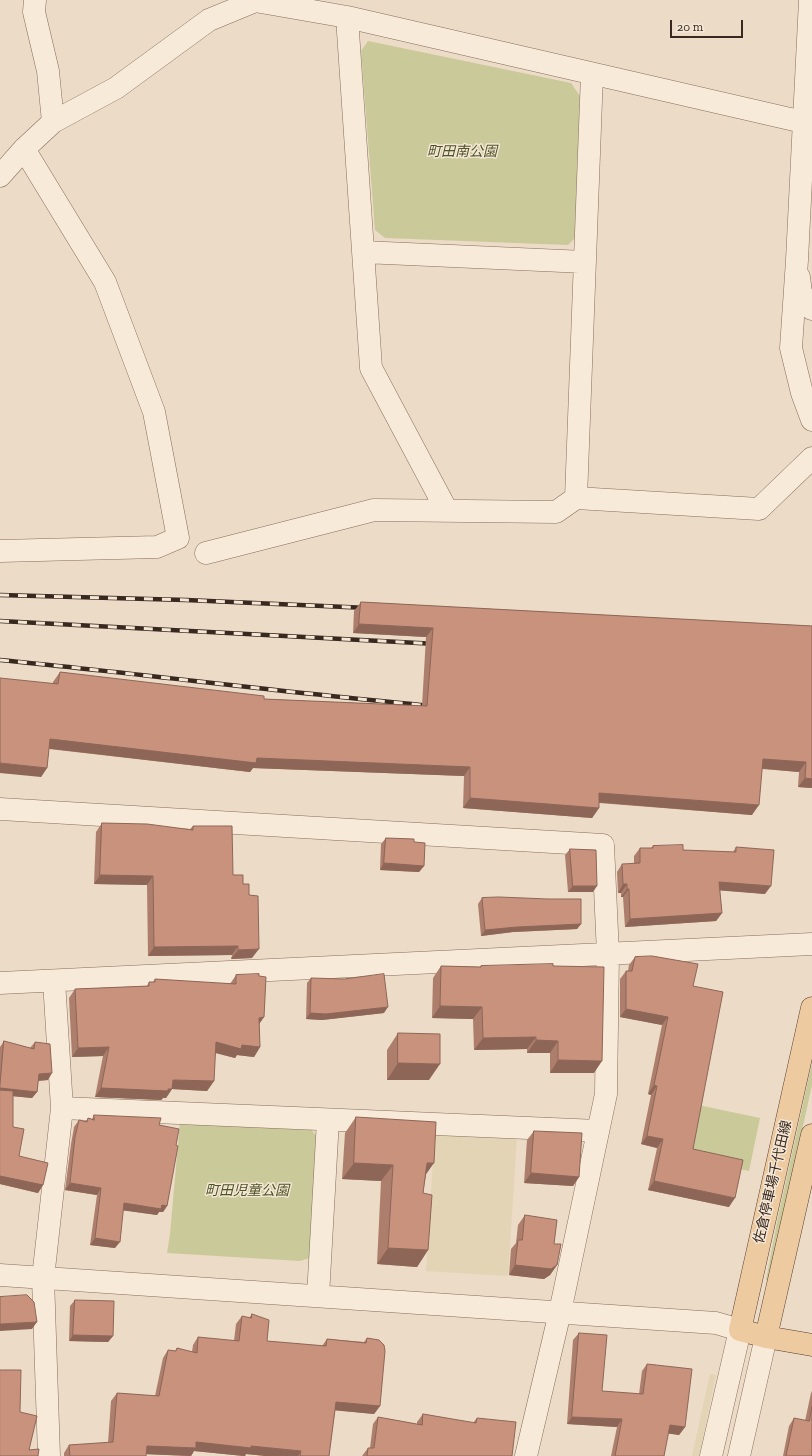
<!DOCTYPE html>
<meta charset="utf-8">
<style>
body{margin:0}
#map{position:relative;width:812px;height:1456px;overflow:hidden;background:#ecdbc6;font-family:"Zilla Slab",serif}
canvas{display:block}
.scale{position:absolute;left:670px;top:20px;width:73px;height:18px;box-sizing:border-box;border:2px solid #38281f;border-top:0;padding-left:5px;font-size:12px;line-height:14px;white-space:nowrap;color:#38281f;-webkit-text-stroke:3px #f4e7d5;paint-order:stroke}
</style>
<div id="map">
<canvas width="812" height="1456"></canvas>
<div class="scale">20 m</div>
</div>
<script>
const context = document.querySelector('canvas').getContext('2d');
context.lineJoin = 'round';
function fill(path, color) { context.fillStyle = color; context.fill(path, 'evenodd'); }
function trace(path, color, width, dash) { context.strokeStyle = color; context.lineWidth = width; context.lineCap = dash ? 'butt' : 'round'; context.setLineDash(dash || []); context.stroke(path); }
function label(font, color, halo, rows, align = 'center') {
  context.font = font + ' "Zilla Slab","Noto Sans JP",serif'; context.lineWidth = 3; context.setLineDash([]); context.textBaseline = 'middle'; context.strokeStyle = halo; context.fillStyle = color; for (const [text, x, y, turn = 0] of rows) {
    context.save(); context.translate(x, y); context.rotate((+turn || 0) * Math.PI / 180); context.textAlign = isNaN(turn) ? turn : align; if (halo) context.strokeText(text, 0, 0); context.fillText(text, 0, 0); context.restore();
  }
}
fill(new Path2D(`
 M 435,1130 L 517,1136 L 508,1276 L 426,1271 Z
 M 710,1374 L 716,1375 L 699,1456 L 692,1456 Z`), '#e2d4b4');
fill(new Path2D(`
 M 368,41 L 571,83 L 580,96 L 575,238 L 568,245 L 385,238 L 375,230 L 361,51 Z
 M 812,1063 L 812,1085 L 769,1280 L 766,1280 L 777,1222 Z
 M 698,1105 L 760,1118 L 749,1171 L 687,1158 Z
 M 180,1122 L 309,1127 L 319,1139 L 313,1257 L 300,1261 L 167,1253 L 170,1234 Z`), '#cac99a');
const minor = new Path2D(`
 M 35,0 L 34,12 L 48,71 L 53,122
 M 810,0 L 797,260 L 791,348 L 802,393 L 812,420
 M 347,17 L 371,368 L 447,511
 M 0,176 L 24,149 L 53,122 L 116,88 L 209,20 L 255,1 L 347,17 L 812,124
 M 363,252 L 585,262
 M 799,277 L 801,293 L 812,309
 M 576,498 L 592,74
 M 0,551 L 157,547 L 178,538 L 154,412 L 105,282 L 24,149
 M 206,553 L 374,510 L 556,512 L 576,498 L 759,509 L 812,458
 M 0,809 L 603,845 L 608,954 L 606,1094 L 560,1312 L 526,1456
 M 0,983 L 812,944
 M 62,1108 L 598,1131
 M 0,1275 L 716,1323 L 740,1330 L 711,1456
 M 318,1296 L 328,1120
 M 49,1456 L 43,1278 L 62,1108 L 54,981
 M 739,1456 L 766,1337`);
const major = new Path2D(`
 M 812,1008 L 740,1330 L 766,1337 L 812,1345
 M 766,1337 L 812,1135`);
trace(minor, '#876d5c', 23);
trace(major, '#553c30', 23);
trace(minor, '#f7ead9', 22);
trace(major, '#eecaa0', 22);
const rail = new Path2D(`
 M 0,595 L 186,600 L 368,608
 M 0,621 L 437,644
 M 0,660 C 144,674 288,693 433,706`);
trace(rail, '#38281f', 4.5);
trace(rail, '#f4e7d5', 3, [9]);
fill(new Path2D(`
 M 361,602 L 812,626 L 812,788 L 798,787 L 799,772 L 762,769 L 752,815 L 599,803 L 599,808 L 592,818 L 463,808 L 464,776 L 253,768 L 250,772 L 49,749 L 47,768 L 41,777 L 53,682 L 60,672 L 264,699 L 422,706 L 426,637 L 353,633 L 354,611 Z
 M 102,823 L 190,829 L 193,826 L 233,875 L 243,884 L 249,895 L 252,958 L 231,959 L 232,955 L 148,956 L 147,885 L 94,884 L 96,832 Z
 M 386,838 L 414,842 L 424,866 L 419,872 L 380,870 L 381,844 Z
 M 653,846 L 683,850 L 733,852 L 736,847 L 765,894 L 720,890 L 722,913 L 716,921 L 625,927 L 623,897 L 621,897 L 621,893 L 618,893 L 617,872 L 622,864 L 634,864 L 634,856 L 640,848 L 651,848 Z
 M 570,849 L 593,892 L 568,892 L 565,855 Z
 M 482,898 L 581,924 L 577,929 L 513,932 L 481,936 L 478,904 Z
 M 635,957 L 693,986 L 693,1149 L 729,1207 L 648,1190 L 657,1148 L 641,1144 L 651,1095 L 648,1094 L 662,1025 L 620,1017 L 620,979 L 626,971 L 628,971 L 629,965 Z
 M 441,966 L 480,967 L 481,966 L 553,966 L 594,1073 L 550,1073 L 550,1053 L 527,1053 L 527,1049 L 474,1050 L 473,1019 L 432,1018 L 433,978 Z
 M 236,975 L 264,1017 L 259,1024 L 260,1047 L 254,1057 L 237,1055 L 235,1058 L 215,1053 L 214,1081 L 207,1091 L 172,1089 L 166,1098 L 163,1098 L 161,1100 L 95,1097 L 103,1056 L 72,1057 L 69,998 L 75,989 L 147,986 L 149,982 L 153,982 L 155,979 L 230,984 Z
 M 311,978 L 384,1013 L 322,1020 L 306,1019 L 307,983 Z
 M 398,1033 L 429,1080 L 387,1080 L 387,1050 Z
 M 4,1041 L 30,1048 L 35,1042 L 48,1080 L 38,1081 L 37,1092 L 32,1098 L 13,1096 L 13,1127 L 19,1156 L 43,1185 L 38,1193 L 0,1184 L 0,1047 Z
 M 94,1115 L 159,1125 L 176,1145 L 167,1206 L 163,1212 L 159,1212 L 157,1215 L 123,1210 L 115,1248 L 90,1245 L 97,1195 L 65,1190 L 71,1144 L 74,1127 L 79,1120 L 86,1122 L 88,1118 L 92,1119 Z
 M 356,1117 L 426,1175 L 423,1193 L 428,1250 L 417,1267 L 377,1264 L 381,1181 L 342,1179 L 345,1133 Z
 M 534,1131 L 579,1177 L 573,1186 L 524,1183 L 527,1140 Z
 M 525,1215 L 554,1244 L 557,1265 L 550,1275 L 544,1279 L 509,1275 L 511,1249 L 516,1243 L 518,1225 Z
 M 75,1300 L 113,1336 L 108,1342 L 69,1341 L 70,1306 Z
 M 252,1314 L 267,1341 L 322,1346 L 327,1339 L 364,1342 L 367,1338 L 380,1406 L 374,1414 L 335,1410 L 329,1456 L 266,1456 L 246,1454 L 245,1456 L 244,1456 L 194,1451 L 191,1456 L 146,1454 L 146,1456 L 64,1456 L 64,1453 L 69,1445 L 108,1443 L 111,1401 L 117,1393 L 155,1396 L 163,1358 L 168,1350 L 175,1351 L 177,1348 L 192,1352 L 193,1345 L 198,1337 L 234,1341 L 236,1324 L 242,1316 L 249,1318 Z
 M 579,1333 L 602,1391 L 639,1394 L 642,1371 L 647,1364 L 685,1427 L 679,1435 L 668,1433 L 664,1456 L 611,1456 L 617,1427 L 567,1424 L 573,1340 Z
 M 812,1391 L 812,1456 L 783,1456 L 789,1426 L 794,1418 L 805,1421 L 811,1393 Z
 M 423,1414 L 473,1423 L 477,1418 L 512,1456 L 362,1456 L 368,1448 L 370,1448 L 373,1424 L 378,1417 L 417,1424 L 417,1422 Z`), '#ad7e6c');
fill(new Path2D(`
 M 359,624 L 433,628 L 426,637 L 353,633 Z
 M 50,739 L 470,767 L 464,776 L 253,768 L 250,772 L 44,748 Z
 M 763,759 L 806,762 L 799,772 L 756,768 Z
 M 0,763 L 47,768 L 41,777 L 0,773 Z
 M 805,778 L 812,779 L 812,788 L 798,787 Z
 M 599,793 L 759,805 L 752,815 L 593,802 Z
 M 470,798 L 599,808 L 592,818 L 463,808 Z
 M 384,863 L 424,866 L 419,872 L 380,870 Z
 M 100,875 L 153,876 L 147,885 L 94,884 Z
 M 719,882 L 771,886 L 765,894 L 714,890 Z
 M 623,884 L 627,884 L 621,893 L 618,893 Z
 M 573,886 L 597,886 L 593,892 L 568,892 Z
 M 627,889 L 629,889 L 623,897 L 621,897 Z
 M 722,913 L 716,921 L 625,927 L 630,919 Z
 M 581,924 L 577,929 L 513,932 L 481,936 L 485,930 L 517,927 Z
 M 238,946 L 232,955 L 148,956 L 154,947 Z
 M 259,949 L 252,958 L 231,959 L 238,950 Z
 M 440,1006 L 482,1007 L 473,1019 L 432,1018 Z
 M 388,1007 L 384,1013 L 322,1020 L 306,1019 L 310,1013 Z
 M 626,1009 L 668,1017 L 662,1025 L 620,1017 Z
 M 264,1017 L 257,1027 L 259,1018 Z
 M 536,1037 L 527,1049 L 474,1050 L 483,1038 Z
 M 536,1040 L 558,1041 L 550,1053 L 527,1053 Z
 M 216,1042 L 260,1047 L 254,1057 L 237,1055 L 235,1058 L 209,1051 Z
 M 109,1047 L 103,1056 L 72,1057 L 78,1048 Z
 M 558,1060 L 602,1061 L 594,1073 L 550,1073 Z
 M 398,1063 L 440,1064 L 429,1080 L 387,1080 Z
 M 52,1073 L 48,1080 L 34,1081 L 39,1074 Z
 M 173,1080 L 214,1081 L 207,1091 L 172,1089 L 166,1098 L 163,1098 L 161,1100 L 95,1097 L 101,1088 Z
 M 654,1085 L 657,1086 L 651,1095 L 648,1094 Z
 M 0,1088 L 37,1092 L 32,1098 L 0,1095 Z
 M 647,1136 L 663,1139 L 657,1148 L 641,1144 Z
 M 354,1163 L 393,1165 L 381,1181 L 342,1179 Z
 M 427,1163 L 434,1163 L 422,1180 Z
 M 531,1173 L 579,1177 L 573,1186 L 524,1183 Z
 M 0,1176 L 43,1185 L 38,1193 L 0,1184 Z
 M 654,1181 L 735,1198 L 729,1207 L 648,1190 Z
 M 70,1183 L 101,1188 L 97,1195 L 65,1190 Z
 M 124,1203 L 162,1205 L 167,1206 L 163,1212 L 159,1212 L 157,1215 L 120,1210 Z
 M 95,1238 L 120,1242 L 115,1248 L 90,1245 Z
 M 388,1248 L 428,1250 L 417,1267 L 377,1264 Z
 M 515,1265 L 557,1265 L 550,1275 L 544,1279 L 509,1275 Z
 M 37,1322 L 32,1329 L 0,1331 L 0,1324 Z
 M 73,1335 L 113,1336 L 108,1342 L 69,1341 Z
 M 336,1402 L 380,1406 L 374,1414 L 331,1410 Z
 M 572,1417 L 622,1419 L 617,1427 L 567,1424 Z
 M 670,1425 L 685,1427 L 679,1435 L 664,1433 Z
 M 196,1442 L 251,1446 L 301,1451 L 298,1456 L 266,1456 L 246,1454 L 245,1456 L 244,1456 L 194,1451 L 191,1456 L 141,1454 L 147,1446 Z`), '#8d6658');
const building = new Path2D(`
 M 361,602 L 812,626 L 812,779 L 805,778 L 806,762 L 763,759 L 759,805 L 599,793 L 599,808 L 470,798 L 470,767 L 257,758 L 256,763 L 50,739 L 47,768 L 0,763 L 0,678 L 58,684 L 60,672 L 264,696 L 264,699 L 427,706 L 433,628 L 359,624 Z
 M 102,823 L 147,824 L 193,830 L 193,826 L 232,826 L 233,875 L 243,875 L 243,884 L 249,884 L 249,895 L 258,896 L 259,949 L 238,950 L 238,946 L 154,947 L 153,876 L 100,875 Z
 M 386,838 L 414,839 L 414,842 L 425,843 L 424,866 L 384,863 Z
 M 683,845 L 683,850 L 736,852 L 736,847 L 774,850 L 771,886 L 719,882 L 722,913 L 630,919 L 629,889 L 627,889 L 627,884 L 623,884 L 622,864 L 640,863 L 640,848 L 653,848 L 653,846 Z
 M 570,849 L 596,850 L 597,886 L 573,886 Z
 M 499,897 L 548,899 L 581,899 L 581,924 L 517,927 L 485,930 L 482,898 Z
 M 652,956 L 698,964 L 693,986 L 723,992 L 693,1149 L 743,1160 L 735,1198 L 654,1181 L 663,1139 L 647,1136 L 657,1086 L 654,1085 L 668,1017 L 626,1009 L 626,971 L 632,971 L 635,957 Z
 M 553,964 L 553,966 L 604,967 L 602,1061 L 558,1060 L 558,1041 L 536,1040 L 536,1037 L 483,1038 L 482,1007 L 440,1006 L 441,966 L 481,967 L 481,966 Z
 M 259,974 L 259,976 L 266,977 L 264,1017 L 259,1018 L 260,1047 L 242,1045 L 241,1049 L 216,1042 L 214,1081 L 173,1080 L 172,1089 L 168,1089 L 168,1091 L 101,1088 L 109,1047 L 78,1048 L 75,989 L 149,986 L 149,982 L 155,982 L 155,979 L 236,984 L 236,975 Z
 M 384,974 L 388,1007 L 326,1014 L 310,1013 L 311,978 L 344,979 Z
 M 398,1033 L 440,1034 L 440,1064 L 398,1063 Z
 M 4,1041 L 34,1049 L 35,1042 L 50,1044 L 52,1073 L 39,1074 L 37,1092 L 0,1088 Z
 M 0,1090 L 13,1091 L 13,1127 L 24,1129 L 19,1156 L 48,1163 L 43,1185 L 0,1176 Z
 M 94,1115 L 161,1118 L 159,1125 L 179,1129 L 176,1145 L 178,1146 L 167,1206 L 162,1205 L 161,1209 L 124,1203 L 120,1242 L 95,1238 L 101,1188 L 70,1183 L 75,1137 L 79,1120 L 87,1122 L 88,1118 L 94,1120 Z
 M 356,1117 L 436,1122 L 434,1163 L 427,1163 L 423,1193 L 432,1195 L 428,1250 L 388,1248 L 393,1165 L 354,1163 Z
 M 534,1131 L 582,1133 L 579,1177 L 531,1173 Z
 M 525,1215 L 557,1220 L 554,1244 L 561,1244 L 557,1265 L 551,1269 L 515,1265 L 518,1240 L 522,1240 Z
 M 27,1295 L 34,1302 L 37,1322 L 0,1324 L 0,1297 Z
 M 75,1300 L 114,1301 L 113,1336 L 73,1335 Z
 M 252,1314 L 269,1320 L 267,1341 L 326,1346 L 327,1339 L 366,1343 L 367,1338 L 379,1340 L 384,1345 L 385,1351 L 380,1406 L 336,1402 L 329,1456 L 300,1456 L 301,1451 L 251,1446 L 251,1448 L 196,1442 L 196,1448 L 147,1446 L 146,1456 L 70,1456 L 69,1445 L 113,1442 L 117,1393 L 159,1396 L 168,1350 L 176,1351 L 177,1348 L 197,1353 L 198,1337 L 239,1341 L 242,1316 L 251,1318 Z
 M 579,1333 L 607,1335 L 602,1391 L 643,1394 L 647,1364 L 692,1369 L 685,1427 L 670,1425 L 664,1456 L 615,1456 L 622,1419 L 572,1417 Z
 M 0,1370 L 21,1370 L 20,1412 L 37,1416 L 29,1450 L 39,1449 L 38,1456 L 0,1456 Z
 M 812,1407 L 812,1456 L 786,1456 L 794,1418 L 809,1421 Z
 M 423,1414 L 476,1423 L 477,1418 L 516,1422 L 512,1456 L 367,1456 L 368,1448 L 374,1448 L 378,1417 L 422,1425 Z`);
fill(building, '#c9927d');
trace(building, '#8d6658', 1);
label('italic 14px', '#4e5327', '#f4e7d5', [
 ["町田南公園",462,152],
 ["町田児童公園",247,1191]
]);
label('14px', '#38281f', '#f4e7d5', [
 ["佐倉停車場千代田線",773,1182,-77]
]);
</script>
